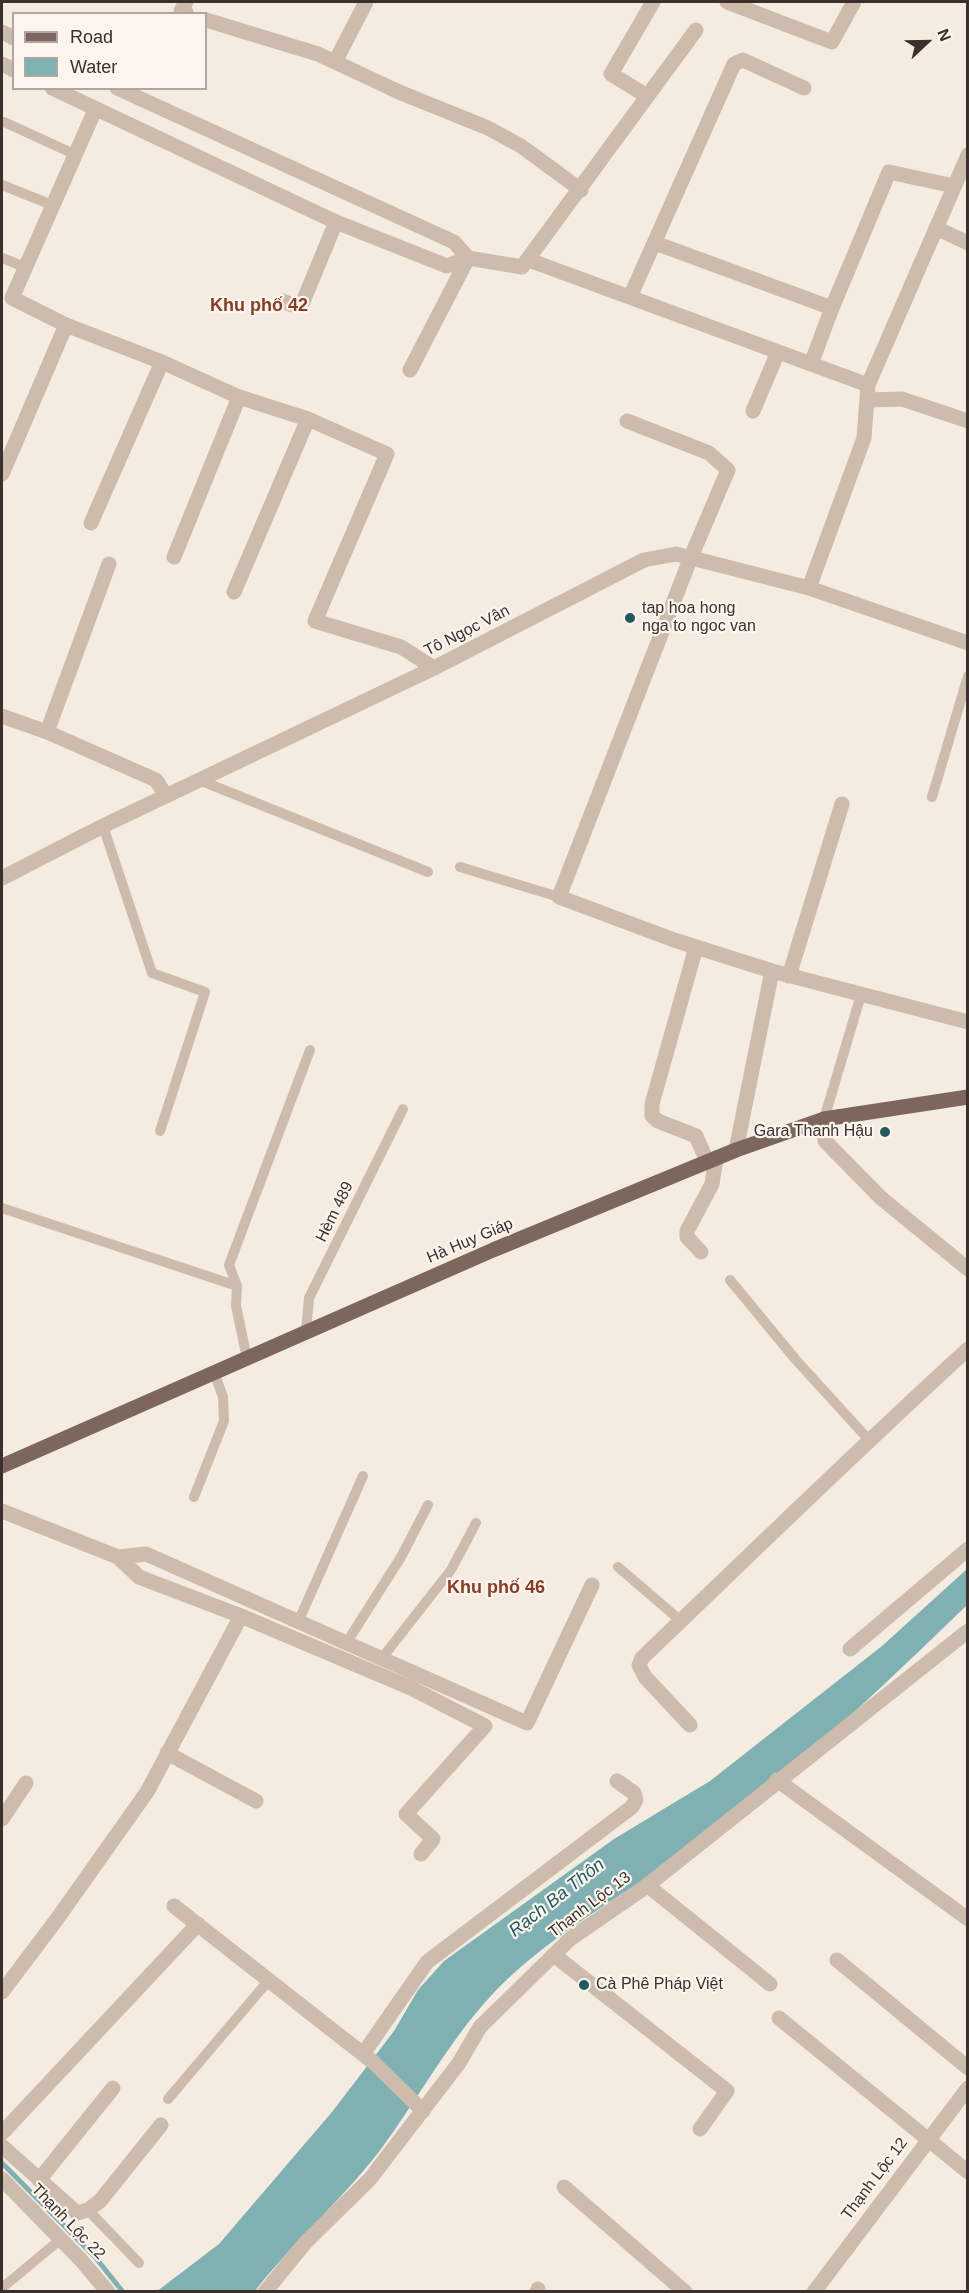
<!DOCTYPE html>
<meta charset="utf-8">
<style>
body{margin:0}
#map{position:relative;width:969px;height:2293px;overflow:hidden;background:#f4ebe1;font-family:Arial,sans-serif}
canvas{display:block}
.frame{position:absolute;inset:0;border:3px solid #3b302b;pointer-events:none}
.legend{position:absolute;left:12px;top:12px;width:195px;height:78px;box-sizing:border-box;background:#fbf5ee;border:2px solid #aea6a0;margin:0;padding:8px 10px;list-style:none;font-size:18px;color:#3b302b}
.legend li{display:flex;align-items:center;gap:12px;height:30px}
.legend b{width:30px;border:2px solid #aea6a0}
.north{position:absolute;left:897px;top:12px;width:60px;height:60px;-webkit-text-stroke:4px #fbf5ee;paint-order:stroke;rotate:68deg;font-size:16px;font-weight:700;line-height:24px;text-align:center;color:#3b302b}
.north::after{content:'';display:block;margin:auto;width:21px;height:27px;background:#3b302b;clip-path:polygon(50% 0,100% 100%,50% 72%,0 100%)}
</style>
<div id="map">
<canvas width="969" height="2293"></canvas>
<div class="frame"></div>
<ul class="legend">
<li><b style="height:8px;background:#7d675c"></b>Road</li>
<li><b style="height:16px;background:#7fb0b2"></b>Water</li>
</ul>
<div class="north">N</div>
</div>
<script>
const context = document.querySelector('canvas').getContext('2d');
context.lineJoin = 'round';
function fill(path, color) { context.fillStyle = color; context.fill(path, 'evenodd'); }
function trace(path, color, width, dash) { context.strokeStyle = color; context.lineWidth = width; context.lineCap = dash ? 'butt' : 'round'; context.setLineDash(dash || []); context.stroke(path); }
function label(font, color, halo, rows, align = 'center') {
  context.font = font + ' Arial,sans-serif'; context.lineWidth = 4.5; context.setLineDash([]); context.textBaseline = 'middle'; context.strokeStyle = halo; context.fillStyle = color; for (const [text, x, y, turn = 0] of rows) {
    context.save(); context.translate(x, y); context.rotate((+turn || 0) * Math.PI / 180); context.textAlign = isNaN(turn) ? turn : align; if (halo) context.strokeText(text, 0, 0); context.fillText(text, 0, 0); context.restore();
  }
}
fill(new Path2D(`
 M 967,1569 L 967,1605 C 879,1690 789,1777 689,1849 C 630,1891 567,1925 513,1974 C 457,2024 423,2093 378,2153 C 340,2202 292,2243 255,2291 L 156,2292 L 219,2244 L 332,2112 L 394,2031 L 418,1990 L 444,1961 L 614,1839 L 710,1781 L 882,1646 Z`), '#7fb0b2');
trace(new Path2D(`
 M 2,2163 L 95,2257 L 123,2292`), '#7fb0b2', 5);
trace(new Path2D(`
 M 4,122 L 74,154
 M 2,185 L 52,205
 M 2,258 L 25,267
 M 199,780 L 428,872
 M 932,797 L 968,676
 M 103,826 L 152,973 L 205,992 L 160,1131
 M 460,867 L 559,897
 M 824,1119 L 861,995
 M 2,1208 L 237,1286
 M 730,1280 L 796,1360 L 869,1440
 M 306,1331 L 309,1298 L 403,1109
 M 247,1358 L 236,1306 L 237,1286 L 229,1265 L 310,1050
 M 194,1497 L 224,1421 L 223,1397 L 214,1372
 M 618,1567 L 681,1621
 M 299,1620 L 363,1476
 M 347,1642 L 401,1557 L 428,1505
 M 382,1658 L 451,1570 L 476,1523
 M 168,2099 L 269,1980
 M 88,2210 L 139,2263
 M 2,2288 L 61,2239`), '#cdbbac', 10);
trace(new Path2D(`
 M 186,2 L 181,11 L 187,14
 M 727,2 L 832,42 L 854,2
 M 206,20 L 318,54 L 399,92 L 488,128 L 521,146 L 581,190
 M 2,32 L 14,38
 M 335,62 L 366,2
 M 2,64 L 14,70
 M 52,88 L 336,222 L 447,266 L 468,258 L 522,267 L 696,30
 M 117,88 L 454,242 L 468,258
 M 647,96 L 611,74 L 653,2
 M 95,110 L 12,298 L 66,325 L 162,362 L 239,397 L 308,419 L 387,454 L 315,621 L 401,647 L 434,668
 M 936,228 L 968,243
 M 655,243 L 832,308 L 811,364
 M 529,260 L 868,385
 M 630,297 L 734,64 L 743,60 L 804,88
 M 283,301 L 292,305 L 302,304 L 336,222
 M 832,308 L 889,172 L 954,186
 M 410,370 L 468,258
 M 867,400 L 902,399 L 968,421
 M 753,411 L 778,352
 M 627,421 L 709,453 L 728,470 L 691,557 L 559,897 L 674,940 L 772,971 L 968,1022
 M 2,474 L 66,325
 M 91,523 L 162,362
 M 174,557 L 239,397
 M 109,564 L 47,732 L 156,780 L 166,796
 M 809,588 L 864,438 L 868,385 L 968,155
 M 234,592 L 308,419
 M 2,716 L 47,732
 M 696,947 L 652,1104 L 652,1116 L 658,1121 L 696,1136 L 707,1161
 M 789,976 L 842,804
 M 824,1119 L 825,1141 L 881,1198 L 968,1269
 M 736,1150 L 772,971
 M 701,1252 L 687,1237 L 687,1231 L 712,1184 L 716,1158
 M 2,1511 L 118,1557 L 139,1577 L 241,1616 L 411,1688 L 485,1726 L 406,1814 L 433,1839 L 421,1854
 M 118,1557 L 146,1554 L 527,1723 L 592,1585
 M 850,1649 L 968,1549
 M 690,1725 L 645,1677 L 639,1665 L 642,1658 C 750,1555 857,1450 968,1349
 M 167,1753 L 256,1801
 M 777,1780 L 968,1919
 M 2,1819 L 26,1783
 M 647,1885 L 770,1984
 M 174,1906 L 373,2062 L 423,2111
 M 554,1955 L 727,2091 L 700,2129
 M 837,1960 L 968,2068
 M 2,1992 L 57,1919 L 147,1792 L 241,1616
 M 779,2018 L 968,2172
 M 363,2054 L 427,1962 L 632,1807 L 636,1800 L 634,1793 L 617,1781
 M 2,2133 L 198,1924
 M 2,2146 L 77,2213 L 88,2210 L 100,2201 L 161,2125
 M 2,2179 L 81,2260 L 108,2292
 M 39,2180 L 113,2088
 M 564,2187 L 685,2292
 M 537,2292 L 538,2289
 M 814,2292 L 968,2088`), '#cdbbac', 15);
trace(new Path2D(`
 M 2,878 L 103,826 L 434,668 L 644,560 L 676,554 L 809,588 L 968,643
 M 265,2292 L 305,2243 L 370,2179 L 459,2063 L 480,2027 L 570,1939 L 644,1888 L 968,1631`), '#cdbbac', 15);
trace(new Path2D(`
 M 2,1466 L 493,1250 L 736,1150 L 824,1119 L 968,1097`), '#7d675c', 15);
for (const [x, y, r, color] of [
 [630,618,6,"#1f5a5e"],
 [885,1132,6,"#1f5a5e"],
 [584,1985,6,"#1f5a5e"]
]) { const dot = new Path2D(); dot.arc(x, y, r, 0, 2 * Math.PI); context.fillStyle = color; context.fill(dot); trace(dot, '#fbf5ee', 2); }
label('16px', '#3b302b', '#fbf5ee', [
 ["tap hoa hong",642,609],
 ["nga to ngoc van",642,627],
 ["Gara Thanh Hậu",873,1132,"right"],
 ["Cà Phê Pháp Việt",596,1985]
], 'left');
label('16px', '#3b302b', '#fbf5ee', [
 ["Tô Ngọc Vân",467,631,-27],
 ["Hèm 489",335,1212,-64],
 ["Hà Huy Giáp",470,1241,-23],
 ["Thạnh Lộc 13",590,1905,-37],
 ["Thạnh Lộc 12",875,2179,-53],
 ["Thạnh Lộc 22",68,2222,46]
]);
label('bold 18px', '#8c3b22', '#fbf5ee', [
 ["Khu phố 42",259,306],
 ["Khu phố 46",496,1588]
]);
label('italic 18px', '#1f5a5e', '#fbf5ee', [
 ["Rạch Ba Thôn",557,1898,-38]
]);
</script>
